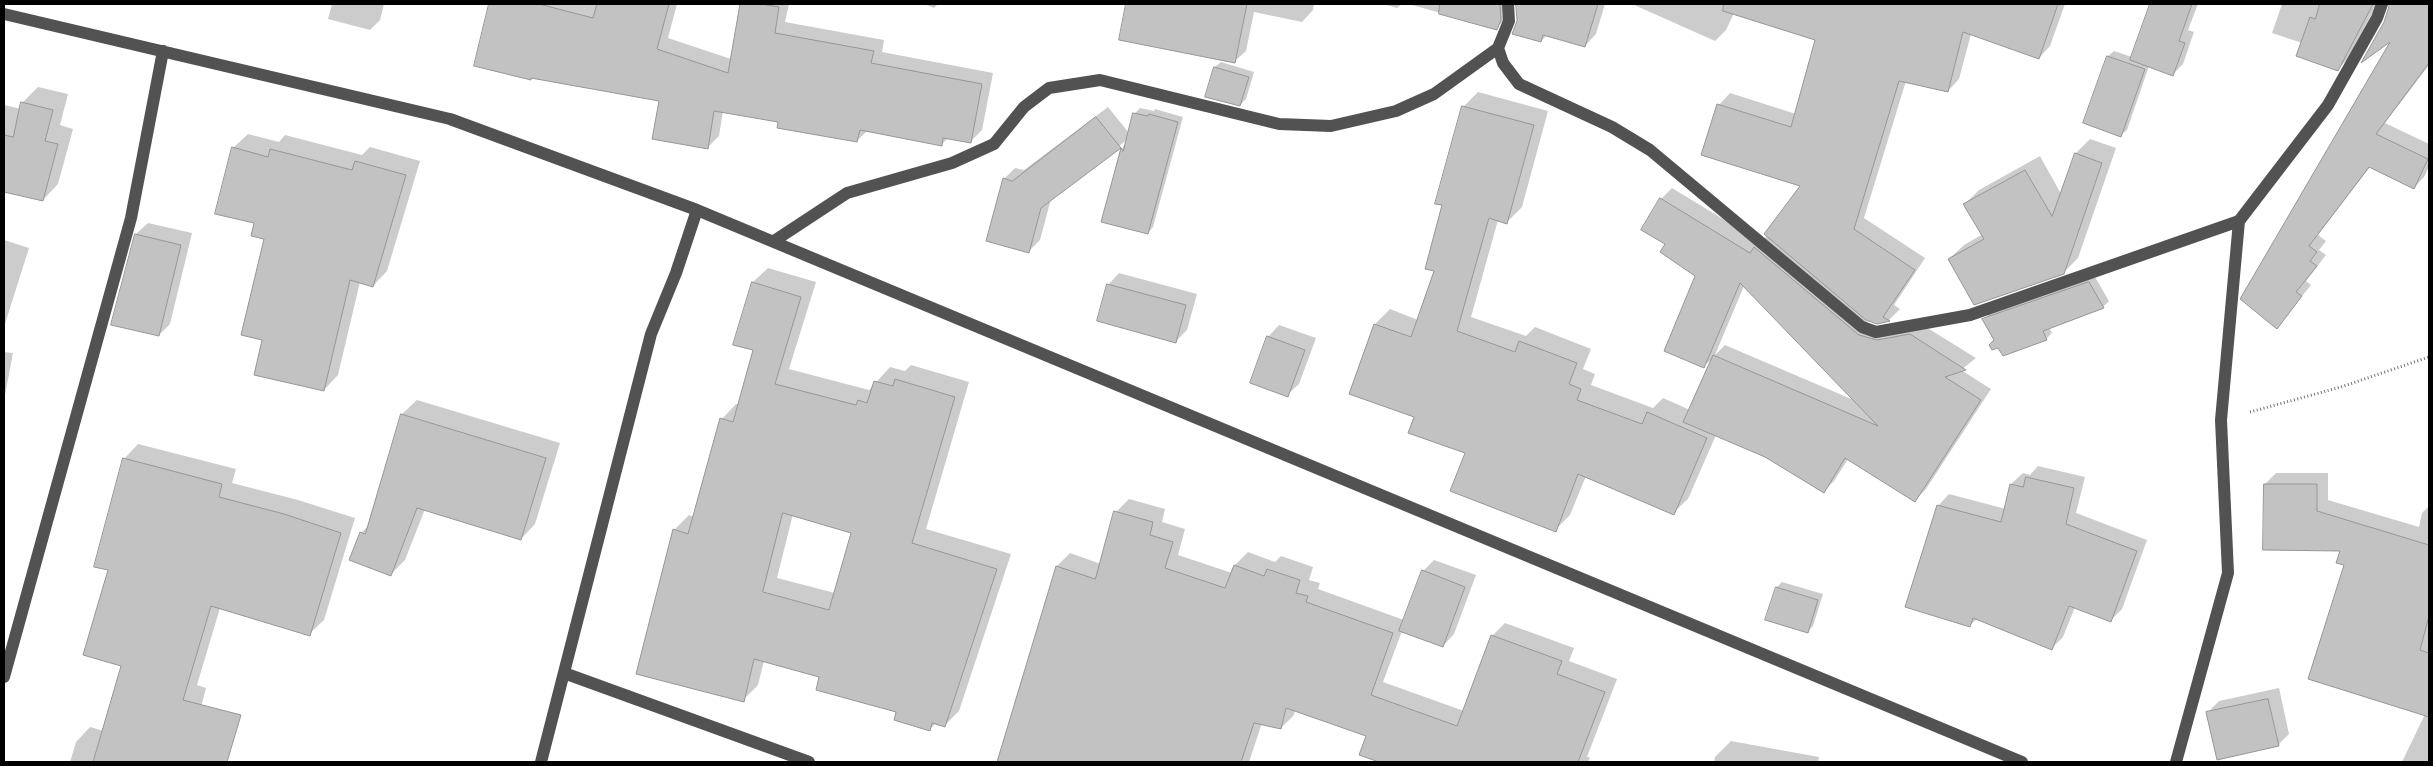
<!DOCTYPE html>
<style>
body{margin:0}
#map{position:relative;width:2433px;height:766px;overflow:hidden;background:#fff;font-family:Ubuntu,sans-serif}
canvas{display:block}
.frame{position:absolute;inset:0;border:5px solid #000;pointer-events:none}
</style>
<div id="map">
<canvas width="2433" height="766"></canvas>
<div class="frame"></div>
</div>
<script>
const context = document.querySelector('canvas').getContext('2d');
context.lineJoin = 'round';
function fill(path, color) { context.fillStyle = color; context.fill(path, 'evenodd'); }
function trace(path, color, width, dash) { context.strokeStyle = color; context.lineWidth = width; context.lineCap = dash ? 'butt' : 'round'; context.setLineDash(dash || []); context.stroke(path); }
fill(new Path2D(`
 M 332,4 L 384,4 L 380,20 L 370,30 L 328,19 Z
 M 490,4 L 677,4 L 668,38 L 731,59 L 741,4 L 789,4 L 785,22 L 884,40 L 882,52 L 993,73 L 982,130 L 970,142 L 949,137 L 941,145 L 867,131 L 857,141 L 779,121 L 723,111 L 719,136 L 708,147 L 660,100 L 532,77 L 530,79 L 475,65 Z
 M 924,4 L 938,4 L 934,8 Z
 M 1127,4 L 1314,4 L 1313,10 L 1302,22 L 1254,12 L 1246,51 L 1234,62 L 1120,39 Z
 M 1383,4 L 1402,4 L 1397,8 Z
 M 1408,4 L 1512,4 L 1508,17 L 1496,28 Z
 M 1517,4 L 1605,4 L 1596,34 L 1585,46 L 1547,35 L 1541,41 L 1518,21 Z
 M 1632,4 L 2065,4 L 2050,46 L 2039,58 L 1971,34 L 1959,79 L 1948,91 L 1906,81 L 1864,218 L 1925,258 L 1894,305 L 1900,309 L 1889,320 L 1877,322 L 1862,317 L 1870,324 L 1888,330 L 1921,324 L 1976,358 L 1961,370 L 1991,389 L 1926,489 L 1915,500 L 1848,459 L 1834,481 L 1823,492 L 1766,456 L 1716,435 L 1688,499 L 1673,513 L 1586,476 L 1570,515 L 1555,530 L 1466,453 L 1416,416 L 1350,393 L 1375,324 L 1390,309 L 1418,320 L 1435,270 L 1443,204 L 1463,107 L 1478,92 L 1548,111 L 1522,207 L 1507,222 L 1498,220 L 1471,317 L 1526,336 L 1535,327 L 1591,349 L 1583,369 L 1595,374 L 1591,385 L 1653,408 L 1663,398 L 1690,410 L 1714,357 L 1704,366 L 1697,276 L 1667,244 L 1661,199 L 1672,188 L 1761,242 L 1767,236 L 1802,186 L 1719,105 L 1730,93 L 1796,114 L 1816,39 L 1734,13 L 1726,30 L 1715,41 ZM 1744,286 L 1856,401 L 1725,345 L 1715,355 Z
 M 2151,4 L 2198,4 L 2188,30 L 2194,32 L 2183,64 L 2173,74 L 2149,66 L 2127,130 L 2121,135 L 2108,56 L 2114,51 L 2132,57 Z
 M 2282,4 L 2377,4 L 2348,59 L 2338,69 L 2302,43 L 2272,33 Z
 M 2391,4 L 2429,4 L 2429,65 L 2385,123 L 2429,144 L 2429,167 L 2424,177 L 2414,188 L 2370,167 L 2318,235 L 2326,241 L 2319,250 L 2326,255 L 2306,281 L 2311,285 L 2277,327 L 2242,299 L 2394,38 L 2385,22 Z
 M 1221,62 L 1254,72 L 1246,99 L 1240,105 L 1206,96 L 1215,67 Z
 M 38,87 L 68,94 L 60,125 L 73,129 L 58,184 L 43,200 L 4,190 L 4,105 L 21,109 L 22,103 Z
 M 1108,107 L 1129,133 L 1134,114 L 1140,108 L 1154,111 L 1155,109 L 1183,117 L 1153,227 L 1148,233 L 1103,221 L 1122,149 L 1128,139 L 1051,199 L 1040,240 L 1029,251 L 1004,179 L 1015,168 L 1024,170 Z
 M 248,134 L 279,142 L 285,135 L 362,155 L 370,147 L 420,161 L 387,271 L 373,286 L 360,282 L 338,375 L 324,390 L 264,339 L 265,238 L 256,222 L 233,148 Z
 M 2090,139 L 2116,148 L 2078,258 L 2063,273 L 1949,259 L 1964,245 L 1983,234 L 1965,204 L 1979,190 L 2040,156 L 2061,194 L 2076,153 Z
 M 148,223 L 192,233 L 170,324 L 159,335 L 112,324 L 136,234 Z
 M 4,240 L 29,248 L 4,327 Z
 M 768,268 L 816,282 L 789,369 L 869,390 L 890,367 L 905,371 L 911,365 L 969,382 L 926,529 L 1011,554 L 959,711 L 944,726 L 936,723 L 930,729 L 898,711 L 821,676 L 764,661 L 758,685 L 743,700 L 674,530 L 689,515 L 694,517 L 722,419 L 736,404 L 739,405 L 754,349 L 753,282 ZM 793,514 L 852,532 L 835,593 L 777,578 Z
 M 1119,273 L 1197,294 L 1187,330 L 1176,341 L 1108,285 Z
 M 2095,277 L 2109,301 L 2103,307 L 2049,327 L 2052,333 L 2046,339 L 1984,320 L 1989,314 Z
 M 1279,325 L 1316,338 L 1299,384 L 1287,395 L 1268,337 Z
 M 4,352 L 13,353 L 4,400 Z
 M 417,400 L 560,443 L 535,524 L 521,539 L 425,509 L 405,560 L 390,575 L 361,533 L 369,525 L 402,414 Z
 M 138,444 L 236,469 L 232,483 L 298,500 L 355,518 L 324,620 L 309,634 L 220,608 L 197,685 L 206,688 L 187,762 L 70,762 L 76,742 L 90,727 L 104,731 L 123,666 L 110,570 L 124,459 Z
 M 2038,466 L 2085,477 L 2076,513 L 2147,540 L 2122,609 L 2111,620 L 2075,607 L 2063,637 L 2051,649 L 1977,619 L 1969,626 L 1938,506 L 1949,494 L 2006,509 L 2011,484 L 2023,473 L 2030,475 Z
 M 2276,473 L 2328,473 L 2328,500 L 2419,527 L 2422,513 L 2429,506 L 2429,762 L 2402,762 L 2425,714 L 2345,564 L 2341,550 L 2265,484 Z
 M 1129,499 L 1165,509 L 1162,522 L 1185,529 L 1178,555 L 1232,573 L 1235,565 L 1248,552 L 1275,562 L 1281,556 L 1313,567 L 1309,580 L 1320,583 L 1318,589 L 1404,620 L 1423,571 L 1434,560 L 1476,575 L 1454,634 L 1443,646 L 1402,631 L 1383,682 L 1464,711 L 1492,636 L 1505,623 L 1574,648 L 1569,661 L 1617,679 L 1587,757 L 1590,757 L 1588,762 L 1383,762 L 1360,754 L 1367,736 L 1295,710 L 1294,715 L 1281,728 L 1262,723 L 1249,762 L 998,762 L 1057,566 L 1070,553 L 1101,564 L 1116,512 Z
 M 1782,582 L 1823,594 L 1813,626 L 1807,632 L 1767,619 L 1777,587 Z
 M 2279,688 L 2289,734 L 2278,745 L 2207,713 L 2219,701 Z
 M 1731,741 L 1819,757 L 1818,762 L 1714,762 L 1715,757 Z`), '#0003');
const building = new Path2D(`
 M 489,4 L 539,4 L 593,18 L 597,4 L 669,4 L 657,49 L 728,73 L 740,4 L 761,4 L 779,7 L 775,33 L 874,51 L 871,63 L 982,84 L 971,143 L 943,138 L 942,146 L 860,130 L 857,142 L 777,128 L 778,122 L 714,111 L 708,149 L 652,139 L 659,101 L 531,78 L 531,80 L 474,66 Z
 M 1126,4 L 1247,4 L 1235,63 L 1119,40 Z
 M 1440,4 L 1500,4 L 1501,20 L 1497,30 L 1439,14 Z
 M 1516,4 L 1598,4 L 1585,47 L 1543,35 L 1541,42 L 1512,34 L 1517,21 Z
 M 1724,4 L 2058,4 L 2039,59 L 1963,32 L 1948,92 L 1899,81 L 1854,229 L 1915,270 L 1883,317 L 1890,321 L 1877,324 L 1866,320 L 1764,234 L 1800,186 L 1701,155 L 1717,104 L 1791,127 L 1815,40 L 1723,11 Z
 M 2150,4 L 2192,4 L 2179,41 L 2185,43 L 2173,76 L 2130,60 Z
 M 2320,4 L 2373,4 L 2338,71 L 2296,56 L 2310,17 L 2315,19 Z
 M 2390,4 L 2429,4 L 2429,63 L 2376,134 L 2428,159 L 2414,189 L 2369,167 L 2309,246 L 2317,252 L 2310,261 L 2317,266 L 2296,292 L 2302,296 L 2277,329 L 2240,299 L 2390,42 L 2361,63 L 2384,22 Z
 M 2107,56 L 2145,69 L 2121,137 L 2083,123 Z
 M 1214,67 L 1249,77 L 1240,106 L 1205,97 Z
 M 21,102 L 53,110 L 45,141 L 58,144 L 43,201 L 4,192 L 4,135 L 13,137 Z
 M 1462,106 L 1534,125 L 1507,224 L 1489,218 L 1457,331 L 1515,352 L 1519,341 L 1577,363 L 1569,384 L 1581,389 L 1577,400 L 1642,424 L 1647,412 L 1707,438 L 1674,515 L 1578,474 L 1556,532 L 1450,491 L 1465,453 L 1408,433 L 1414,417 L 1349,394 L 1374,324 L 1411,337 L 1434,271 L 1425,269 L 1442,205 L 1435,204 Z
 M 1133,113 L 1148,116 L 1149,114 L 1178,122 L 1148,234 L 1101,222 L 1121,148 L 1123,151 Z
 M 1096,117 L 1121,148 L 1041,208 L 1029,253 L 986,241 L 1003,178 L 1012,181 Z
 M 232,147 L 268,157 L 270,149 L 352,170 L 355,161 L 406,175 L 373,287 L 350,280 L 324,391 L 254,375 L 262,340 L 241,335 L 264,239 L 251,236 L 254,223 L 215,214 Z
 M 2075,153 L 2102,163 L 2064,274 L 1974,305 L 1948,259 L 1984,239 L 1963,204 L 2025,170 L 2052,216 Z
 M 1660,198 L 1750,253 L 1754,247 L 1859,335 L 1877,340 L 1910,334 L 1966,370 L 1945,377 L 1981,400 L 1915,502 L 1845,458 L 1824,493 L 1765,457 L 1683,422 L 1713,355 L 1878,426 L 1740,283 L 1704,368 L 1664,351 L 1695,276 L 1660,252 L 1665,244 L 1641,230 Z
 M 135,234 L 181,245 L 159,336 L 111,325 Z
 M 752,282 L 801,297 L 775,384 L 856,405 L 858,400 L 867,403 L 874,381 L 893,386 L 895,379 L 955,397 L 912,543 L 997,569 L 945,727 L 932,723 L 930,731 L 894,720 L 896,712 L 816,690 L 819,677 L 754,659 L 744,702 L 636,674 L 673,529 L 688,534 L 720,418 L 733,422 L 753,350 L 733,345 ZM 783,513 L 851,533 L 829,610 L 763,592 Z
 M 2089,282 L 2104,308 L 2043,331 L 2047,340 L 2003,356 L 1998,348 L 1992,350 L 1989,345 L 1994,340 L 1982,319 Z
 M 1107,284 L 1186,305 L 1176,343 L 1097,321 Z
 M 1267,336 L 1305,350 L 1288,397 L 1250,383 Z
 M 401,414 L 546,458 L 521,540 L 417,508 L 391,576 L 349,560 L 360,532 L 365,534 Z
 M 123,458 L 222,484 L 219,497 L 284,514 L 341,533 L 310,636 L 211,606 L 183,700 L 241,715 L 227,762 L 93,762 L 121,666 L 83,655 L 108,570 L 94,567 Z
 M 2026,477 L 2074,488 L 2066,524 L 2137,551 L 2111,622 L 2069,606 L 2052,650 L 1973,618 L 1970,627 L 1905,607 L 1937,505 L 2001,522 L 2010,484 L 2023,487 Z
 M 2264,484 L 2317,484 L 2317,511 L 2429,545 L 2429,616 L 2420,650 L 2429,653 L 2429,717 L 2308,679 L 2344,565 L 2336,563 L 2340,551 L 2263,550 Z
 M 1114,511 L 1153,522 L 1150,535 L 1173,542 L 1165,568 L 1225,588 L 1234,565 L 1264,576 L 1267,569 L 1300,580 L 1296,593 L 1308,596 L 1306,602 L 1393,633 L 1371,695 L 1457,726 L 1491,635 L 1562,661 L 1557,674 L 1605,692 L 1578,762 L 1379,762 L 1359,755 L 1366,736 L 1286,708 L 1281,729 L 1254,723 L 1241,762 L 997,762 L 1056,566 L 1095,579 Z
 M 1422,570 L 1465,587 L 1443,647 L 1399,631 Z
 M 1776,587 L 1818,600 L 1808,633 L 1765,620 Z
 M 2268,699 L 2279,746 L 2217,760 L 2206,712 Z`);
fill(building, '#c2c2c2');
trace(building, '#969696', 1);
trace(new Path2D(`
 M 2250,412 L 2341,387 L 2429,357`), '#747474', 3, [1, 2.5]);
trace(new Path2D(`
 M 4,14 L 450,119 L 697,210 L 2022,762
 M 1498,48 L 1503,63 L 1519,84 L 1612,127 L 1650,150 L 1862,327 L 1876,332 L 1970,315 L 2239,221
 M 774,241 L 847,193 L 952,163 L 994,144 L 1024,107 L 1049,88 L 1100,80 L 1279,124 L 1331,126 L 1396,111 L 1434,94 L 1498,48 L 1509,21 L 1508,4
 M 564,673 L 809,762
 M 4,677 L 131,218 L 163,51
 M 541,762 L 651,334 L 676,273 L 697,210
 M 2176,762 L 2228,573 L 2221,420 L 2239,221 L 2328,105 L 2377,18 L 2382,4`), '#525252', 12);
</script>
